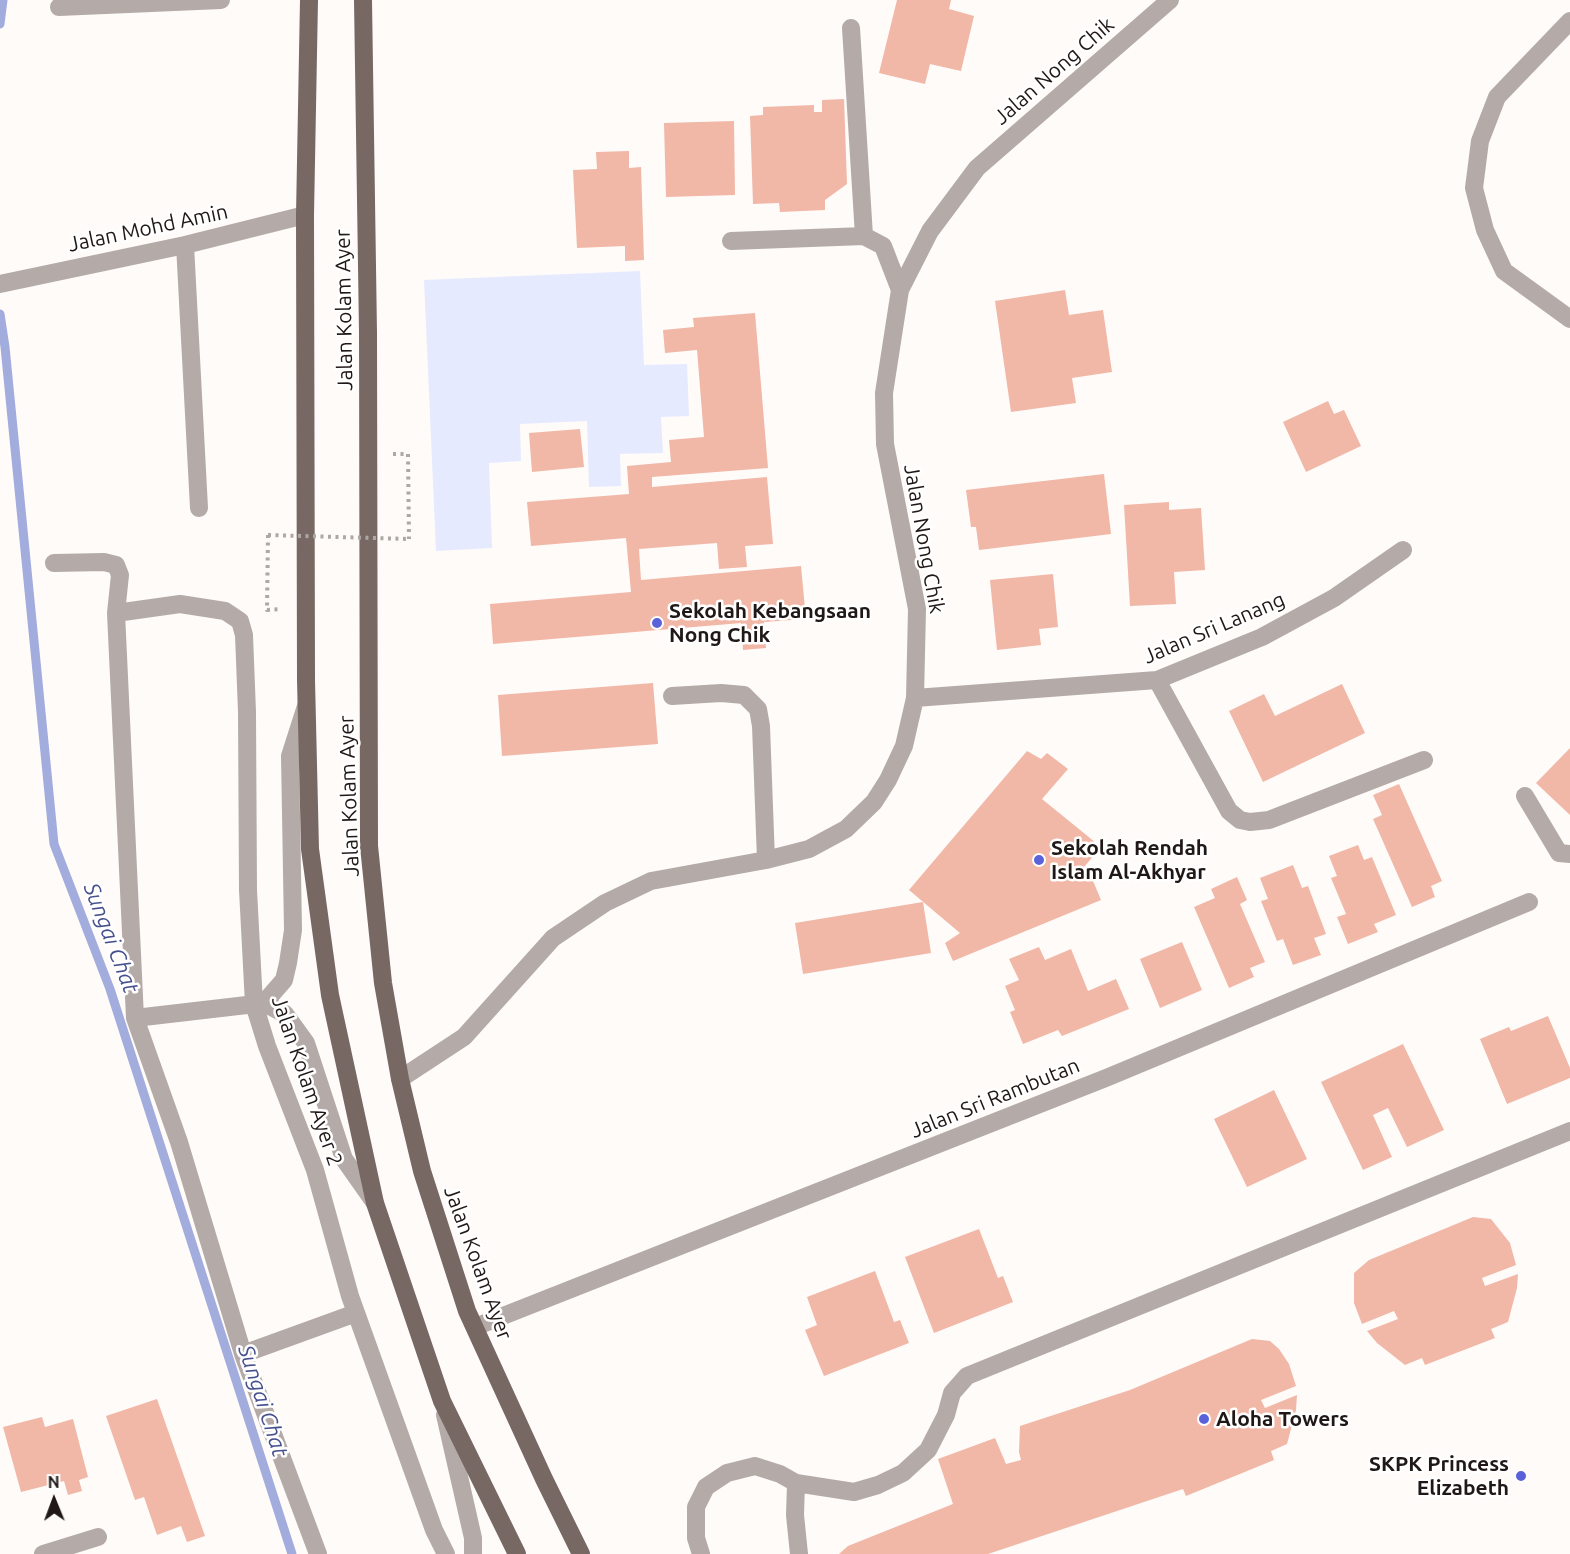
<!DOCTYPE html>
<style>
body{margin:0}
#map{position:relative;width:1570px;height:1554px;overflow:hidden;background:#fffbf9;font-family:Ubuntu,sans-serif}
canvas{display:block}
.north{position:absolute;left:24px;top:1470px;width:60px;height:60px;-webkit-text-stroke:4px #fff;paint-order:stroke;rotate:359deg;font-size:16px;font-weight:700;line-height:24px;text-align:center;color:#201816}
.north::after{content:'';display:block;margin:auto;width:21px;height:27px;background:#201816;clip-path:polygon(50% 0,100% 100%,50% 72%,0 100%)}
</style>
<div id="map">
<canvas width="1570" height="1554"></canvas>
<div class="north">N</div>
</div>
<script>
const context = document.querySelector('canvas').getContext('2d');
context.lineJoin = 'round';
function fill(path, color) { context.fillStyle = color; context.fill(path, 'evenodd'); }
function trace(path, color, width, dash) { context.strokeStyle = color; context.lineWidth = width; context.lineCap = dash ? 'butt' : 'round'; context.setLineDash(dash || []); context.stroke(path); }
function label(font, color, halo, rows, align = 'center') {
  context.font = font + ' Ubuntu,sans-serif'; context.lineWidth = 5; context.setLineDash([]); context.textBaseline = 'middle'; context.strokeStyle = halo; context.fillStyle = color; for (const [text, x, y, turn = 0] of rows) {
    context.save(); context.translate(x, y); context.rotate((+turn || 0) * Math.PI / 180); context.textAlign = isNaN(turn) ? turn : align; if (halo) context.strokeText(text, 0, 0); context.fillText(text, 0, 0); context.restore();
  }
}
fill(new Path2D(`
 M 640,271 L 644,365 L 687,364 L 689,416 L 661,417 L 663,453 L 620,454 L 621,486 L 589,487 L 587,421 L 520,424 L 521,461 L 489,463 L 492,548 L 436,551 L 424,280 Z`), '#e5eaff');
trace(new Path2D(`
 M 0,24 L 3,0
 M 0,314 L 5,347 L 54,844 L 110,989 L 292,1554`), '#a2acdd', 9);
fill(new Path2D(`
 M 897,0 L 951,0 L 949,9 L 974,16 L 961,71 L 930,64 L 925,84 L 879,73 Z
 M 844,99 L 847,184 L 825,200 L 825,210 L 780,212 L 779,203 L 753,204 L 750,116 L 763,115 L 763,107 L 814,105 L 814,112 L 822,112 L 822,100 Z
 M 734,121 L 735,195 L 666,197 L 664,123 Z
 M 629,151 L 629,168 L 641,167 L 644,260 L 625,261 L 625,246 L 577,248 L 573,170 L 597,169 L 596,152 Z
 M 1065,290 L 1069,315 L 1103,310 L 1112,372 L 1072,378 L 1076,403 L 1011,412 L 995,301 Z
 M 755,313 L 768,468 L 652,477 L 652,487 L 767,477 L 773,544 L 745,546 L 747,567 L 719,569 L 717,543 L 639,549 L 641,580 L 801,566 L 806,619 L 764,622 L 766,648 L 743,650 L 741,623 L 493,644 L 490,604 L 631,592 L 626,538 L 531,546 L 527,502 L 629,494 L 627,466 L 671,462 L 669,440 L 704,437 L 697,350 L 665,353 L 663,330 L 694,327 L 693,318 Z
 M 1328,401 L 1334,414 L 1344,410 L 1361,446 L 1306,472 L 1283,422 Z
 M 580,429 L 584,467 L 532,472 L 529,433 Z
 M 1104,474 L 1111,534 L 979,550 L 976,527 L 971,527 L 966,490 Z
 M 1169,502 L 1169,510 L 1201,508 L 1205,570 L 1174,572 L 1176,604 L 1130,606 L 1124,505 Z
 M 1053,574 L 1058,627 L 1039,629 L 1041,645 L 997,650 L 990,580 Z
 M 653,683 L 658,744 L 502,756 L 498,695 Z
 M 1342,684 L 1365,733 L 1263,782 L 1229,711 L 1264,694 L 1275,716 Z
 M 1570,748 L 1570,815 L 1536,783 Z
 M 1027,751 L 1041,759 L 1047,753 L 1068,769 L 1042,799 L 1101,847 L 1073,880 L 1091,876 L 1101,900 L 953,961 L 945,943 L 960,933 L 909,890 Z
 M 1399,784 L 1442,881 L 1431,886 L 1435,897 L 1412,907 L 1373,819 L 1382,815 L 1373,795 Z
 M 1358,845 L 1364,860 L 1372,857 L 1396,915 L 1374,924 L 1378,932 L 1348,944 L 1337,917 L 1346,914 L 1331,878 L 1337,876 L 1329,856 Z
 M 1293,865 L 1302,888 L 1308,886 L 1326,934 L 1314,938 L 1321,955 L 1293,965 L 1283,939 L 1277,941 L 1261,901 L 1268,899 L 1260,878 Z
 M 1237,877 L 1247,900 L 1240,904 L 1265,962 L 1250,968 L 1254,977 L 1229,988 L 1194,907 L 1215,898 L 1211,889 Z
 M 923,902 L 931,953 L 803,974 L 795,923 Z
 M 1182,942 L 1202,990 L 1160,1008 L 1140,959 Z
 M 1039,947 L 1045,960 L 1071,949 L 1088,991 L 1116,979 L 1129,1009 L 1062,1036 L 1058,1030 L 1023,1044 L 1010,1012 L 1015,1010 L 1005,986 L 1019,980 L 1009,959 Z
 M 1548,1016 L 1570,1068 L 1570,1078 L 1507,1104 L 1480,1039 L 1509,1027 L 1511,1031 Z
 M 1403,1044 L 1444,1130 L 1407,1147 L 1388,1108 L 1373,1115 L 1392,1157 L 1363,1170 L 1321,1082 Z
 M 1274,1090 L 1307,1159 L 1247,1187 L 1214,1119 Z
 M 1473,1217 L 1491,1219 L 1510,1243 L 1516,1265 L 1482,1278 L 1485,1286 L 1518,1274 L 1517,1288 L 1508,1322 L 1491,1329 L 1495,1338 L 1425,1365 L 1422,1358 L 1405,1365 L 1377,1343 L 1367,1331 L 1398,1319 L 1394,1311 L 1362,1324 L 1354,1303 L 1354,1273 L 1369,1260 Z
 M 979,1229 L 998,1278 L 1003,1276 L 1013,1302 L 934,1333 L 905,1257 Z
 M 875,1271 L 894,1322 L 900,1320 L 909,1343 L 824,1376 L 805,1330 L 817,1325 L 807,1297 Z
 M 1252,1339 L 1270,1341 L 1279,1349 L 1289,1364 L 1296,1386 L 1261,1400 L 1265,1408 L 1297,1395 L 1296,1410 L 1287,1444 L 1271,1451 L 1274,1460 L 1186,1496 L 1183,1489 L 988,1554 L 839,1554 L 848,1546 L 953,1504 L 938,1459 L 995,1438 L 1006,1464 L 1021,1460 L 1019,1452 L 1020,1426 L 1130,1390 Z
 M 157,1399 L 205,1536 L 187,1542 L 181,1526 L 157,1535 L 144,1497 L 135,1500 L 106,1416 Z
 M 42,1417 L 45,1427 L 73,1419 L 88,1477 L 79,1480 L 82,1491 L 68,1495 L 64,1481 L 21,1492 L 3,1427 Z`), '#f1b7a7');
trace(new Path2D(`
 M 393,454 L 408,454 L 409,539
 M 268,535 L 267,610 L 282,609`), '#ada8a6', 4, [3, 4.5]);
trace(new Path2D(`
 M 59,7 L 221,0
 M 1570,21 L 1497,97 L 1480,141 L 1474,188 L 1485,230 L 1504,271 L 1570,319
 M 851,28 L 864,236
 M 731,241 L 864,236 L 883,246 L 900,290
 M 185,245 L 199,508
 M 0,284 L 185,245 L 305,215
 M 54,563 L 104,562 L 116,565 L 120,575 L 116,613 L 135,1018 L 179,1142 L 243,1354 L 318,1554
 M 116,613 L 180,604 L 225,611 L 240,621 L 244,635 L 247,712 L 248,890 L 254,1004 L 267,1046 L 315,1170 L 350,1296 L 434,1530 L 446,1554
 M 1157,680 L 1229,811 L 1240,820 L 1250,822 L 1269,820 L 1424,760
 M 672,696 L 721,693 L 744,695 L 758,709 L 761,726 L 766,860
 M 915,698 L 1157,680 L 1262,637 L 1334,598 L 1403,550
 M 1525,796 L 1559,853 L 1570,854
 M 264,1003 L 284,980 L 288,963 L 293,930 L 290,756 L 306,706
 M 135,1018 L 264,1003 L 285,1014 L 306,1043 L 344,1159 L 375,1203
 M 400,1079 L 464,1037 L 553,938 L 605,903 L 651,881 L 766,860 L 809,849 L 846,829 L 874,802 L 888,780 L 904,746 L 915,698 L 917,609 L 885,444 L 884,393 L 900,290 L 930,231 L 977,168 L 1170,0
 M 475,1327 L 1106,1078 L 1529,902
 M 243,1354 L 356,1313
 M 445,1415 L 473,1538 L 473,1554
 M 796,1483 L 795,1515 L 799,1554
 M 43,1554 L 98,1537
 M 701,1554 L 696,1538 L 696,1507 L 706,1487 L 727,1473 L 755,1466 L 780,1474 L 796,1483 L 854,1492 L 878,1485 L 903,1473 L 928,1450 L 946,1415 L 952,1393 L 967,1376 L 1570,1131`), '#b4aba8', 18);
trace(new Path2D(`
 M 309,0 L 305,215 L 306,680 L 310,849 L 330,995 L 375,1203 L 442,1401 L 517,1554
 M 363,0 L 368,332 L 369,846 L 383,983 L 400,1079 L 422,1171 L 467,1311 L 544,1479 L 581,1554`), '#786864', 18);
trace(new Path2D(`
 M 268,535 L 409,539`), '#ada8a6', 4, [3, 4.5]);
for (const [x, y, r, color] of [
 [657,623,6,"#5962d9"],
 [1039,860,6,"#5962d9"],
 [1204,1419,6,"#5962d9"],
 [1521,1476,6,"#5962d9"]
]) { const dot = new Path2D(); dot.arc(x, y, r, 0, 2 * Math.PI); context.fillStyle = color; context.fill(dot); trace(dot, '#fff', 2); }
label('21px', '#201816', '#fff', [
 ["Jalan Nong Chik",1054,71,-41],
 ["Jalan Mohd Amin",148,228,-12],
 ["Jalan Kolam Ayer",344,310,-91],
 ["Jalan Nong Chik",924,539,80],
 ["Jalan Sri Lanang",1214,628,-23],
 ["Jalan Kolam Ayer",349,796,-92],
 ["Jalan Kolam Ayer 2",307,1081,71],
 ["Jalan Sri Rambutan",995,1098,-22],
 ["Jalan Kolam Ayer",478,1263,70]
]);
label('bold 21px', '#201816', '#fff', [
 ["Sekolah Kebangsaan",669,611],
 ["Nong Chik",669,635],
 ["Sekolah Rendah",1051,848],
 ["Islam Al-Akhyar",1051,872],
 ["Aloha Towers",1216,1419],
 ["SKPK Princess",1509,1464,"right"],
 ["Elizabeth",1509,1488,"right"]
], 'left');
label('italic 22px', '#47508e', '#fff', [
 ["Sungai Chat",111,938,69],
 ["Sungai Chat",263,1401,72]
]);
</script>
